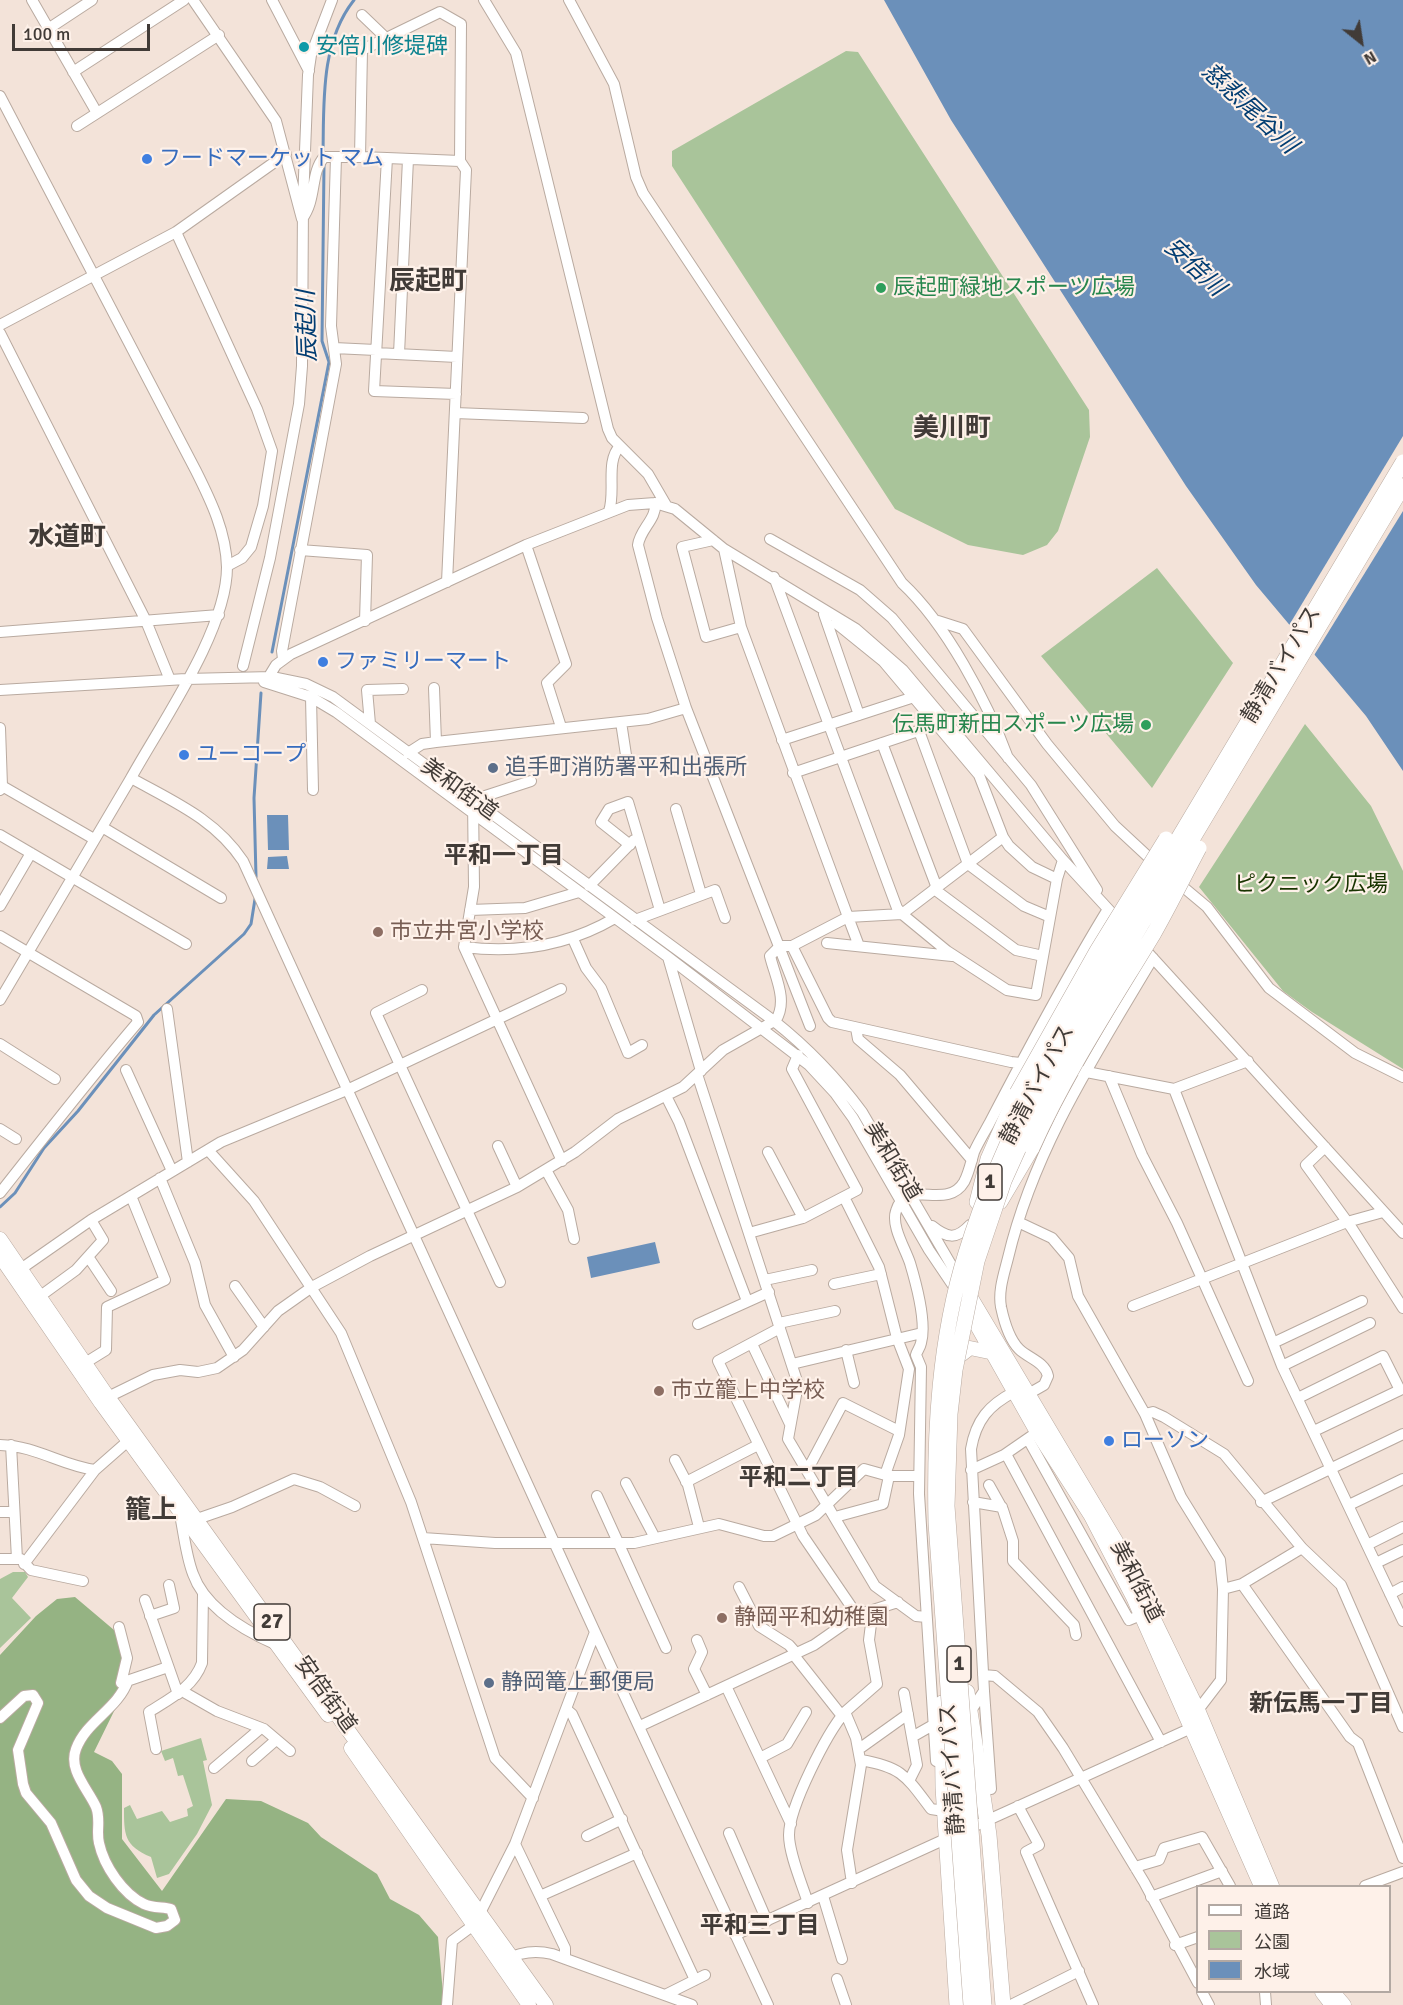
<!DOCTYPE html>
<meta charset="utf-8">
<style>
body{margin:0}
#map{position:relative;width:1403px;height:2005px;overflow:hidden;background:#f3e3d9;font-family:Signika,"Noto Sans JP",sans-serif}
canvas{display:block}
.legend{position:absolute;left:1196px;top:1885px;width:195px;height:108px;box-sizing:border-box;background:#fef1e9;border:2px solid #b2a8a2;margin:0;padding:8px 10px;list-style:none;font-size:18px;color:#413b37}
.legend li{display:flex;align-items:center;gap:12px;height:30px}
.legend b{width:30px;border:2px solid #b2a8a2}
.north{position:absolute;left:1331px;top:12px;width:60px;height:60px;-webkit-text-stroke:4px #fef1e9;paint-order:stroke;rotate:150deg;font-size:16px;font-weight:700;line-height:24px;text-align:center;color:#413b37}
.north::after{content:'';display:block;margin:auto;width:21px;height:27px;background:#413b37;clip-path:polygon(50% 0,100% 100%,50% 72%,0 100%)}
.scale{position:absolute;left:12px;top:24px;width:138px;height:27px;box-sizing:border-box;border:3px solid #413b37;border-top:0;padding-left:8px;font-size:18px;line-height:21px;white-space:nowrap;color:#413b37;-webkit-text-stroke:4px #fef1e9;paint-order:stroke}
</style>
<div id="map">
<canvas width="1403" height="2005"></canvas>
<ul class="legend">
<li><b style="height:8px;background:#fff"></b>道路</li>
<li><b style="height:16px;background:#a9c49a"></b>公園</li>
<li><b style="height:16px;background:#6b90ba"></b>水域</li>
</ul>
<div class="north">N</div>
<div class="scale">100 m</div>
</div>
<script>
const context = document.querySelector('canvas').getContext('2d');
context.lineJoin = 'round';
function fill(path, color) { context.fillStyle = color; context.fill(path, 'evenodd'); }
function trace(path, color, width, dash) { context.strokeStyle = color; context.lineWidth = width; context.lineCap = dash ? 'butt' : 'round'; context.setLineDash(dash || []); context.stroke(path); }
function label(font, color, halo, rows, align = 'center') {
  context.font = font + ' Signika,"Noto Sans JP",sans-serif'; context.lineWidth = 4.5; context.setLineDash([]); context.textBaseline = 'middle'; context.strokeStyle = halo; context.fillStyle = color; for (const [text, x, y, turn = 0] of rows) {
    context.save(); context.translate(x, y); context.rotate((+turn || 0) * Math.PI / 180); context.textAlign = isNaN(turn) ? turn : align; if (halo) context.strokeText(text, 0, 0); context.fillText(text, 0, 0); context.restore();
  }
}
fill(new Path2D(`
 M 846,51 L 858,52 L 1089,410 L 1090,437 L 1058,531 L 1047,545 L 1023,555 L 968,545 L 895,509 L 672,166 L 672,151 Z
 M 1157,568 L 1233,663 L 1152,788 L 1041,656 Z
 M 1305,724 L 1371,806 L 1403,871 L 1403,1069 L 1312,1012 L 1283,991 L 1199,887 Z
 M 13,1572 L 25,1572 L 28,1577 L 12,1598 L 31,1618 L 0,1648 L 0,1579 Z
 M 201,1738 L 207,1760 L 203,1761 L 212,1805 L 197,1834 L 169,1874 L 157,1878 L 151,1857 C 124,1846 124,1834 124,1808 L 130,1805 L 137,1819 L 162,1811 L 170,1822 L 188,1816 L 187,1809 L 193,1806 L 183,1775 L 178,1776 L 173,1758 L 165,1761 L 161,1751 Z`), '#a9c49a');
fill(new Path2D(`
 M 75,1597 L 127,1641 L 120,1699 L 94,1752 L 112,1761 L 122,1774 L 122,1839 L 162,1891 L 226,1799 L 261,1801 L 308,1823 L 321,1837 L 377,1874 L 390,1899 L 419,1915 L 438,1937 L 444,2005 L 0,2005 L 0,1655 L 36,1616 L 57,1599 Z`), '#95b383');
fill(new Path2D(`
 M 884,0 L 1403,0 L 1403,771 L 1366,716 L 1256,585 L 1186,486 L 951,120 Z
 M 267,815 L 288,815 L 289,850 L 268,850 Z
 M 287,856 L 289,869 L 267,869 L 268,857 Z
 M 655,1242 L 660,1263 L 591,1278 L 587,1257 Z`), '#6b90ba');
fill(new Path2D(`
 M 1403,436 L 1403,511 L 1313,657 L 1288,627 Z`), '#f3e3d9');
trace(new Path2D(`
 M 323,155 C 324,104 320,43 354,0
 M 272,652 L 329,362 L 322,341 L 324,165
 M 256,877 L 254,798 L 261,693
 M 0,1207 L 15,1193 L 44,1148 L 78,1111 L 154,1015 L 244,934 L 251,924 L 255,899`), '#6b90ba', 3);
const minor = new Path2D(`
 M 32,0 L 97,113
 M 193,0 L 276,121 L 302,219 C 317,199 310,173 324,157 L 360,157
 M 272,0 L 309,71
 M 484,0 L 516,53 L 608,429 L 612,438 L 648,474 L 666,505
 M 569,0 L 614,84 L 636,177 L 643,193 L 902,583 C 946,624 987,701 1008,758
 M 362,15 L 386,38
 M 48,29 L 92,0
 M 73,72 L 184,0
 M 0,96 L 196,471 C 211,501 226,532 227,567 C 227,630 162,722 131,778 C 174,802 215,819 243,861 L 595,1632 L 515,1844 L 480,1913
 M 77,126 L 219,35
 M 387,158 L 460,161
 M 176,232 L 257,409 L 272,451 L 263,506 L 251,547 L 242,558 L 227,566
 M 0,325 L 176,232 L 286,154
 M 0,333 L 146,621 L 170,680
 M 334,348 L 376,350
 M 376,353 L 457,357
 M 399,354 L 408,159
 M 455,413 L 583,418
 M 655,503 C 657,519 640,529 638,545 L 657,618 L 686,708 L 810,1026
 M 609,511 C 616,492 605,461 620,446
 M 770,539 L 860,590 L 892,618 L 1031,785 L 1097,890
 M 713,540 L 682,547 L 706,637 L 741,627
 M 526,545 L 566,664 L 547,683 L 561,727
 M 724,549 L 741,627 L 848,917 L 902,914 L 1003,837
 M 300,550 L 367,555 L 365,621
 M 774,577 L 897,908 L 902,914 L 947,951 L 1007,990 L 1036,995 L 1057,879 L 1063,860
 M 447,582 L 466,170 L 460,161 L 461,24 L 440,12 L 362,50 L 360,157 L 387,158 L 374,391 L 456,394
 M 824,614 L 859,715
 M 938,621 L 963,629 L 1047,744 L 1115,826 L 1157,865
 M 836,623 L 883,661 L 979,775 L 1003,837 L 1009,846 L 1032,867 L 1057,879
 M 0,632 L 219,615
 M 283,659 L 282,651 L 336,364 L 331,326 L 336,157
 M 243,666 L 270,558 L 299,404 L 302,366 L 303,202 L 308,75 L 311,55 L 332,0
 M 268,678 L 276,665 L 291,654 L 526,545 L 628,505 L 655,503 L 675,509 L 724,549 L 856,629 L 903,670 L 1063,860 L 1121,923
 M 264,682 L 311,697 L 336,712 L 668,957 L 809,1065 L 835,1093 L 853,1118 L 929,1250 L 958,1293
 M 434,688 L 436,742
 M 0,690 L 186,679 L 272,677 L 306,684 L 333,697 L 774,1021 C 808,1048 836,1077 862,1112 L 960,1280
 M 311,697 L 313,790
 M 621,722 L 626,755
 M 370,724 L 367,690 L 403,689
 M 0,728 L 2,786 L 0,790
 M 919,731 L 968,864 L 1024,906 L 1050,917
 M 782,740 L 914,697
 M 882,743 L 937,888
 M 408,753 L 422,744 L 436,742 L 648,719 L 686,708
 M 793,773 L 936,725
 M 531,781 L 473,800 L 474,887 L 464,947 L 562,1161
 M 2,786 L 94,839
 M 676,809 L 701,894
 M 102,827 L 221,898
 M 0,835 L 186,944
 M 630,845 L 601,822 L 609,809 L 628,802 L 660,910
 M 1176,881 L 1207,907 L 1269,988 L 1355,1053 L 1403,1077
 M 589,886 L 634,840
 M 934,889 L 1016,950 L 1043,956
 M 0,906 L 31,853
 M 470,910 L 525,908 L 579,892
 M 635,920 L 715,890 L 725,918
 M 0,936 L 136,1016 L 138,1022 C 90,1078 45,1136 0,1193
 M 573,939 L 586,968 L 601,988 L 628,1053 L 642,1045
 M 827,943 L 952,956
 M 1141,945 L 1403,1233
 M 792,946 L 848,917 L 859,946
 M 464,947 C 518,954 567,946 615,918
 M 668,957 L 701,1071
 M 422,990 L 376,1013 L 500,1282
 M 0,1000 L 131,778
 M 167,1009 L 188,1162
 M 856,1028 L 858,1039 L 900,1075 L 972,1160
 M 0,1044 L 55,1079
 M 1066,1068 L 1174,1089 L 1248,1061
 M 126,1070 L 172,1171
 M 697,1074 L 798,1384 L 788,1439 L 875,1586 L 916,1616 L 926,1617
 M 1109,1076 L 1142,1155 L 1177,1223 L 1248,1381
 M 1174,1089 L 1282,1366 L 1403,1621
 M 666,1096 L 679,1122 L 747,1301
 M 0,1129 L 16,1139
 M 498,1146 L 517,1187
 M 1325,1147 L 1306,1165 L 1351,1227 L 1403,1308
 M 208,1150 L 254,1201 L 341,1333 L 411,1502 L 495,1758 L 533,1798
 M 768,1152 L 803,1218
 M 546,1170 L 568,1210 L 574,1239
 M 160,1178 L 195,1263 L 205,1305 L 234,1357
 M 844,1197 L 879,1267 L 897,1338 L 909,1369 L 899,1435 L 885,1475
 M 1018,1222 L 1052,1238 L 1069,1258 L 1078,1296 L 1145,1414 L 1153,1412 L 1164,1417 L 1224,1454 L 1302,1548 L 1341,1585 L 1403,1727
 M 932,1226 C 947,1238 956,1240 970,1225
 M 749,1233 L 803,1218 L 857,1190 L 792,1069 L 798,1055
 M 89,1258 L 111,1291
 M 15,1273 L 91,1220 L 221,1142 L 347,1090 L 561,989
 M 765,1280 L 812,1270
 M 834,1284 L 881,1274
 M 235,1286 L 264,1327
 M 39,1297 L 76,1270 L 103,1240 L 91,1220
 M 1133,1306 L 1347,1222 L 1383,1212
 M 779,1323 L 835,1311
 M 698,1324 L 769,1292
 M 780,1328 L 718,1361 L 803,1536 L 857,1615
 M 1273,1343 L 1362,1301
 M 752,1344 L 790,1424
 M 846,1350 L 854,1383
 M 85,1363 L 106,1350 L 107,1307 L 165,1280 L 131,1196
 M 792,1364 L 922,1333
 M 1282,1366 L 1370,1323
 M 1030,1393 L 1044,1385 L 1048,1376 C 1045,1362 1028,1358 1019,1349 C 1009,1339 1004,1321 1001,1307 C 998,1291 1004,1274 1008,1258 C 1034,1148 1096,1054 1153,958
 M 108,1397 L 153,1375 L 180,1370 L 198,1372 L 217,1368 L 243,1350 L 278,1311 L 312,1287 L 370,1256 L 517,1187 L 575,1152 L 618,1119 L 683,1087 L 723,1050 L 776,1020 C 788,1000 775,977 770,956 L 780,946 L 792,946 L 828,1018 L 832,1022 L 1011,1062 L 1039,1065
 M 1298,1398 L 1383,1356 L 1400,1390 L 1314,1431
 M 1145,1414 L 1181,1497 L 1220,1560 L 1223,1589
 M 1028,1439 L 1129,1620 L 1141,1615
 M 0,1445 C 37,1446 60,1465 95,1470 L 128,1441
 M 11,1445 L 17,1559
 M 1006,1454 L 1161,1742
 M 675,1460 L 688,1485 L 699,1527
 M 808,1469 L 843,1403 L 899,1431
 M 971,1470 L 1004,1455 L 1033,1435
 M 686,1482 L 758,1445
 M 626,1483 L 655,1538
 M 989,1485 L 1003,1510 L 1013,1541 L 1013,1561 L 1074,1625 L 1076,1635
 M 597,1496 L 666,1648
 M 973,1502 L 1002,1507
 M 1261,1502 L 1403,1434
 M 1349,1505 L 1403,1479
 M 0,1512 L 14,1512
 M 180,1515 C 184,1534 186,1556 193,1574 C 205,1608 245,1631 277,1645
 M 835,1517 L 883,1504 L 889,1476
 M 197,1519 L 232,1507 L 294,1479 L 320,1487 L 355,1506
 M 423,1538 L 495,1543 L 634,1543 L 719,1524 L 764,1536 L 773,1536 L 816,1515 L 864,1469 L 889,1476 L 919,1476
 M 1367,1545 L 1403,1527
 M 0,1559 L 21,1559 L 31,1570 L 83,1581
 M 1376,1563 L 1403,1550
 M 24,1564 L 95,1470
 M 1242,1584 L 1350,1737 L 1358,1743 L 1403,1858
 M 739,1587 L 759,1626 L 789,1645 L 796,1653
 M 1390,1594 L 1403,1587
 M 145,1600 L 178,1694
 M 150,1616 L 174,1608 L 169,1585
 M 119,1627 L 127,1658 L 121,1683 L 168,1667
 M 595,1632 L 768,2005
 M 697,1640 L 702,1652 L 694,1669 L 707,1695
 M 793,1654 L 842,1716
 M 983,1675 L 995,1676 L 1038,1712 L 1063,1748 L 1144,1882 L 1198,1983
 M 726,1686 L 791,1824
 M 182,1691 L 217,1711 L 264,1729 L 290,1751
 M 984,1691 L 991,1789
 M 904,1693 L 917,1765 L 909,1781
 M 566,1709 L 572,1714 L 695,1980
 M 1198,1710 L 1221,1680 L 1223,1589 L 1242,1584 L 1302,1548
 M 970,1712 L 984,1691 L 971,1449 C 976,1420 989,1405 1014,1392
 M 0,1718 L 24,1696 L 33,1695 L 38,1703 L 18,1750 L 23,1784 L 26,1793 L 51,1823 L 76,1880 L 89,1896 L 107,1908 L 156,1928 L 167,1926 L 175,1920 L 171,1909 C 163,1907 152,1908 144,1904 C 123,1894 104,1866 99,1843 C 96,1831 101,1820 96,1807 C 88,1789 68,1770 76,1749 C 86,1721 118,1709 128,1680
 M 640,1726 L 814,1645 L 857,1615 L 898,1602
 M 912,1737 L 933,1725
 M 156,1749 L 149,1712 C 169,1699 193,1688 202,1663 L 203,1593
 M 859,1749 L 908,1714
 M 760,1758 L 787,1744 L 806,1712
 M 861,1760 C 902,1767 906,1776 931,1809 L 944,1811
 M 252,1761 L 276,1740
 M 936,1761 L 919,1494 L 921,1367 L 916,1355 C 917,1351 920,1348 921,1343 C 927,1322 916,1283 910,1263 C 905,1248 891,1226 896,1211 C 906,1177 947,1211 964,1182 C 969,1173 971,1162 974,1152 C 978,1143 984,1133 989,1124 C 1027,1051 1065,979 1108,909
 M 214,1768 L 261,1728
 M 1018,1806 L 1039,1845 L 1026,1852 L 1093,2005
 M 966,1830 L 1198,1725
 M 729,1833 L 767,1921
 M 587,1836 L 622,1819
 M 515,1844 L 565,1948 L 565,1959
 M 1135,1867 L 1159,1860 L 1164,1848 L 1202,1837 L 1230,1886
 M 852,1883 L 847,1850 L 861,1765 L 856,1738 L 845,1712 L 877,1684 L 869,1640 L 871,1624 L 866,1613
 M 1365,1886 L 1403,1872
 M 540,1896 L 637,1853
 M 823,1896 L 842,1959
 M 1151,1897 L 1222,1871
 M 808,1903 C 802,1884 789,1854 789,1835 C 789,1807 827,1733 845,1712
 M 735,1935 L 952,1836
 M 1175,1945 L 1198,1937
 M 505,1960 C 520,1952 536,1950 552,1954 L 692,2005
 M 837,1979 L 846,2005
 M 1202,1992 L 1209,2005
 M 1265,1992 L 1266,2005
 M 665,1995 L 705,1975
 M 447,2005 L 452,1941 L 475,1924
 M 1011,2005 L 1079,1971`);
const major = new Path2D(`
 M 0,1239 L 108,1397 L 546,2005
 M 0,1256 L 101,1403 L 328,1715
 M 967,1291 L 1116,1541 L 1198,1710 L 1272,1886
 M 975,1322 L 1037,1432 L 1091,1516 L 1133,1597 L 1261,1886
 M 953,1361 L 970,1348 L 994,1353
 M 351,1748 L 529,2005
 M 1322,1992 L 1332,2005
 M 1333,1992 L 1344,2005`);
const highway = new Path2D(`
 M 977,1202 L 988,1159 L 1017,1093
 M 1000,1202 L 1032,1148
 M 967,1692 L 989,1835 L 1003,2005
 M 942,1703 L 943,1787 L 957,2005`);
trace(minor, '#b9aaa0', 12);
trace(major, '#b9aaa0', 15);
trace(highway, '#b9aaa0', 16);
trace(minor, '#fff', 10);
trace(major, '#fff', 14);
trace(highway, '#fff', 15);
const highwayBridge = new Path2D(`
 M 1017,1093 L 1097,951 L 1166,839
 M 1032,1148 C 1066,1072 1111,1004 1154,933 C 1170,905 1184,876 1199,848
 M 971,2005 L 936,1523 C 934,1433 939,1339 966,1253 C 1009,1111 1091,985 1166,859 C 1246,727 1324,594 1403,462
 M 984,2005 L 947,1506 L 950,1414 L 955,1370 L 977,1261 L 1004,1181 L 1040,1101 L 1091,1009 L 1403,486`);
trace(highwayBridge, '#b9aaa0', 16, []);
trace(highwayBridge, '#fff', 15);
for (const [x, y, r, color] of [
 [304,47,6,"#0f9aa8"],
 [147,159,6,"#3f7fe0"],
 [881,288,6,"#2e9e5b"],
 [323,662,6,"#3f7fe0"],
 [1146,725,6,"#2e9e5b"],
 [184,755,6,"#3f7fe0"],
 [493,768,6,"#5c6f8a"],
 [378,932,6,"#8d6e63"],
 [659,1391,6,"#8d6e63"],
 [1109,1441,6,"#3f7fe0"],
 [722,1618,6,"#8d6e63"],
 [489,1683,6,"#5c6f8a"]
]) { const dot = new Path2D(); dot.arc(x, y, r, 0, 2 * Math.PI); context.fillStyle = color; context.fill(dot); trace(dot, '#fef1e9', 2); }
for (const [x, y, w] of [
 [990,1182,24],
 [272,1622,36],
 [959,1664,24]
]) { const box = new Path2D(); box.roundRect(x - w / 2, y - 18, w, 36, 4.5); context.fillStyle = '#fef1e9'; context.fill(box); trace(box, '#413b37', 1.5); }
label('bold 21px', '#413b37', null, [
 ["1",990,1182],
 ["27",272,1622],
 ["1",959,1664]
]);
label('22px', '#0d838f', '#fef1e9', [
 ["安倍川修堤碑",316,47]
], 'left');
label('22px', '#366cbe', '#fef1e9', [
 ["フードマーケット マム",159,159],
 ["ファミリーマート",335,662],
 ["ユーコープ",196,755],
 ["ローソン",1121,1441]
], 'left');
label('22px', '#27864d', '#fef1e9', [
 ["辰起町緑地スポーツ広場",893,288],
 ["伝馬町新田スポーツ広場",1134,725,"right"]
], 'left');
label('22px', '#413b37', '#fef1e9', [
 ["静清バイパス",1282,665,-59],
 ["美和街道",459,790,36],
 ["静清バイパス",1038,1085,-62],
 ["美和街道",892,1162,59],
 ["美和街道",1136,1582,63],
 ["安倍街道",325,1695,54],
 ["静清バイパス",953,1769,-94]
]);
label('22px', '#4e5e75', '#fef1e9', [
 ["追手町消防署平和出張所",505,768],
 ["静岡篭上郵便局",501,1683]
], 'left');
label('22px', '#183400', '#fef1e9', [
 ["ピクニック広場",1311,885]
]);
label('22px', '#785e54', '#fef1e9', [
 ["市立井宮小学校",390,932],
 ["市立籠上中学校",671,1391],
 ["静岡平和幼稚園",734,1618]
], 'left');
label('italic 24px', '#023d72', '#fef1e9', [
 ["慈悲尾谷川",1249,109,43],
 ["安倍川",1194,268,43],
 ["辰起川",308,326,-92]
]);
label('bold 24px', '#413b37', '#fef1e9', [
 ["平和一丁目",504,857],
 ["平和二丁目",799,1479],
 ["新伝馬一丁目",1321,1705],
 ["平和三丁目",760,1927]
]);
label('bold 26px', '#413b37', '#fef1e9', [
 ["辰起町",428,282],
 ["美川町",952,429],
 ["水道町",67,538],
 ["籠上",151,1511]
]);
</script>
